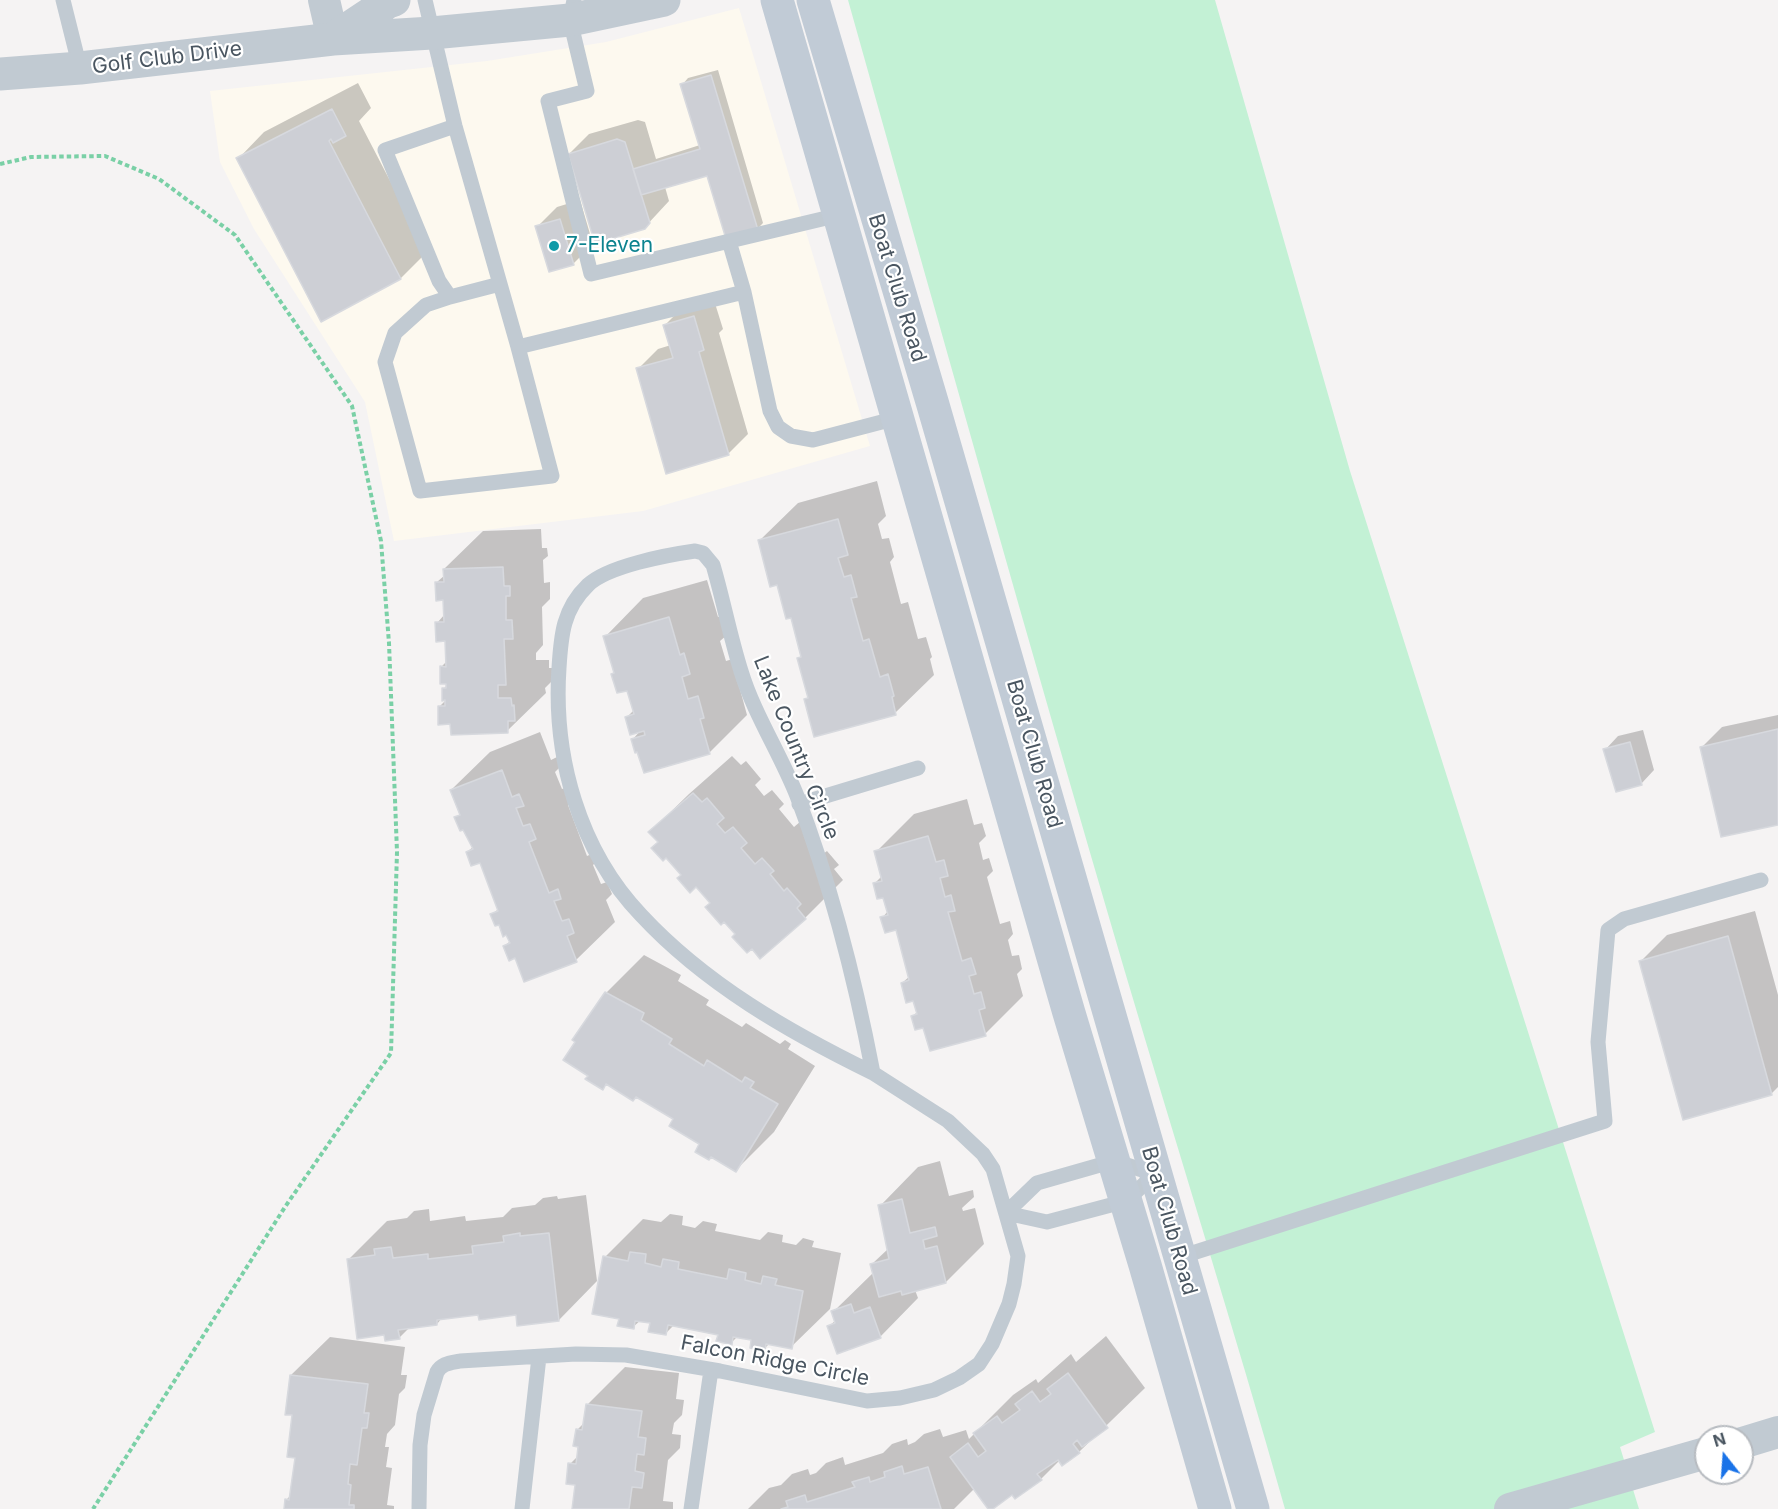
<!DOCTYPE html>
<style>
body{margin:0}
#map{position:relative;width:1778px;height:1509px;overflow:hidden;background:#f5f3f3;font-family:Inter,sans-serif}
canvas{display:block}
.north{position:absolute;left:1694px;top:1425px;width:60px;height:60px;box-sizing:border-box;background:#fff;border:2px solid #b7bbc0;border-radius:50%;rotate:343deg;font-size:16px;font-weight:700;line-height:24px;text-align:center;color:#4a5661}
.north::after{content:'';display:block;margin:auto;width:21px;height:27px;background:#1a73e8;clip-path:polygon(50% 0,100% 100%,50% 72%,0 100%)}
</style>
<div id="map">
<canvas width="1778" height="1509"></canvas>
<div class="north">N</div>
</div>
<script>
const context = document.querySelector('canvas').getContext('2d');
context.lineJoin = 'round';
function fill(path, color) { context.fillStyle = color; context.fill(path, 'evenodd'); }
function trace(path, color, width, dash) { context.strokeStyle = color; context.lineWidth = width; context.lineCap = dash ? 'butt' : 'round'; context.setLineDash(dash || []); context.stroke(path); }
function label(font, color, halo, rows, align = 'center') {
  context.font = font + ' Inter,sans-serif'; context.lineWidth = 4.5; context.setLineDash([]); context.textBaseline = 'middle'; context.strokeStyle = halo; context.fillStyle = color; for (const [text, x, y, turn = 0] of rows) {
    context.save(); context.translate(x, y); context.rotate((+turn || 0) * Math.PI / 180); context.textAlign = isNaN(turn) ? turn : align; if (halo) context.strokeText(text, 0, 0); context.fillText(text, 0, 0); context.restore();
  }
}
fill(new Path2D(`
 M 739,8 L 870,446 L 643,511 L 394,541 L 365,402 L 254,229 L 220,162 L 210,91 L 487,61 L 606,42 Z`), '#fdf9ef');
fill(new Path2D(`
 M 848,0 L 1215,0 L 1350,471 L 1655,1432 L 1620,1447 L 1639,1509 L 1285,1509 C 1234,1329 1178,1151 1125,972 C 1030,649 939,324 848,0 Z`), '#c3f1d5');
fill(new Path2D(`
 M 718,70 L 763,223 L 757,229 L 708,174 L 665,187 L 669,201 L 644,228 L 569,154 L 589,134 L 638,120 L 645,122 L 656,159 L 700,145 L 682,85 L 688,78 Z
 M 358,83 L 371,108 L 359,121 L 427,252 L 401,278 L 321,320 L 238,159 L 264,132 Z
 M 580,200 L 593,244 L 573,264 L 537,227 L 557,207 Z
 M 713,297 L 723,329 L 719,333 L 748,434 L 728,454 L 638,369 L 658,349 L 671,345 L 665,325 L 685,305 Z
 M 877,481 L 886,516 L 878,524 L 882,539 L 889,538 L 894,557 L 890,562 L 901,604 L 908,602 L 918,639 L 926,637 L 932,657 L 930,659 L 934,675 L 895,713 L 806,700 L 809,697 L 799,658 L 802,655 L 792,616 L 759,541 L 798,503 Z
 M 541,529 L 542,548 L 547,548 L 548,556 L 543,560 L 544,583 L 550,582 L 550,599 L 542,607 L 543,645 L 536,653 L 536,660 L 549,660 L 549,668 L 552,668 L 552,681 L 545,688 L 546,693 L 507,731 L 452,723 L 439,707 L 447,699 L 443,689 L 450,683 L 441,667 L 447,661 L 446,640 L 437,623 L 445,614 L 445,599 L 437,582 L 445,575 L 444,569 L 483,531 Z
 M 707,580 L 718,617 L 722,616 L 727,635 L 720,641 L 726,661 L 736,658 L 738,682 L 747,715 L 709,753 L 633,739 L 641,730 L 627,717 L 634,710 L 628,689 L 613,674 L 615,672 L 605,637 L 643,598 Z
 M 1778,715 L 1778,823 L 1702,747 L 1722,727 Z
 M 1643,730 L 1654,770 L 1641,784 L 1605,750 L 1618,736 Z
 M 540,732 L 551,760 L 557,757 L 561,766 L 555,772 L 562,789 L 569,786 L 574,799 L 568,805 L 587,856 L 596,852 L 599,859 L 593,865 L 601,884 L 607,882 L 612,894 L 606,900 L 615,922 L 576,960 L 516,956 L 505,946 L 510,941 L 500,923 L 492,915 L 499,908 L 480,861 L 467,852 L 473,847 L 456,818 L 461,813 L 451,790 L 490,752 Z
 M 732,756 L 741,765 L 746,761 L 761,779 L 755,785 L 764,796 L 772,790 L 784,804 L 779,809 L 794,827 L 801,821 L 823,854 L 827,851 L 839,865 L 834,869 L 843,880 L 805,918 L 737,934 L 696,885 L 683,875 L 650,832 L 689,794 Z
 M 967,799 L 974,825 L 982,823 L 986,836 L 979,843 L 983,860 L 989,858 L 993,871 L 987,877 L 1000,924 L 1010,921 L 1013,934 L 1008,940 L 1012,956 L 1019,955 L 1022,969 L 1017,974 L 1023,996 L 985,1034 L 924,1026 L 913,1016 L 918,1011 L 914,999 L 902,983 L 910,976 L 897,928 L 882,918 L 888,911 L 884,896 L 874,884 L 882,876 L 876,852 L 914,814 Z
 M 1755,911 L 1778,995 L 1778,1087 L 1771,1094 L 1641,961 L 1667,935 Z
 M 644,955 L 681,975 L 678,981 L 709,1000 L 706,1005 L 742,1027 L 746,1023 L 780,1044 L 785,1040 L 791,1044 L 788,1049 L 815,1066 L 774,1132 L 736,1170 L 701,1143 L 675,1119 L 637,1095 L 607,1083 L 602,1088 L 606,993 Z
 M 940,1161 L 949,1196 L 973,1190 L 974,1197 L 962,1208 L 963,1211 L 975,1208 L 984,1244 L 946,1282 L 915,1290 L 918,1298 L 880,1337 L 828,1327 L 836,1320 L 833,1312 L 874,1272 L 872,1264 L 889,1248 L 880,1206 L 918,1167 Z
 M 586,1195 L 597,1281 L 559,1320 L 517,1314 L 479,1313 L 442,1318 L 437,1324 L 410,1327 L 399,1338 L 349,1259 L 387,1221 L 407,1218 L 414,1211 L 429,1209 L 430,1221 L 465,1216 L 466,1221 L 503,1217 L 512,1208 L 535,1205 L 543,1198 L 557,1196 L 558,1199 Z
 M 670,1214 L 683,1216 L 682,1225 L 695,1228 L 703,1221 L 717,1224 L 715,1231 L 760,1240 L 768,1232 L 783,1235 L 782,1242 L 796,1245 L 803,1238 L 814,1241 L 812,1247 L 841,1253 L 830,1309 L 791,1347 L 770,1343 L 764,1349 L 753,1339 L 738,1336 L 731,1343 L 719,1334 L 674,1325 L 665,1334 L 651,1322 L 641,1320 L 633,1327 L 620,1317 L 605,1257 L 643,1219 L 661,1222 Z
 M 1106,1336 L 1145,1388 L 1079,1452 L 1060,1460 L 1041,1479 L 1012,1493 L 991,1509 L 975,1488 L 954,1509 L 748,1509 L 769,1488 L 781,1485 L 792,1474 L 808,1469 L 810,1475 L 816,1473 L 826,1463 L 843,1457 L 845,1465 L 883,1453 L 892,1444 L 907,1439 L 908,1445 L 915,1442 L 924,1434 L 940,1429 L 943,1437 L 966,1430 L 969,1439 L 1013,1395 L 1036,1379 L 1038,1383 L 1071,1354 L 1076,1362 Z
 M 330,1337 L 405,1347 L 401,1375 L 407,1375 L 405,1388 L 399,1394 L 395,1425 L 387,1434 L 385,1447 L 389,1447 L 386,1467 L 392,1468 L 387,1505 L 394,1506 L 394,1509 L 285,1509 L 286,1500 L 291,1495 L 296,1457 L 291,1375 Z
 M 625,1367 L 679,1373 L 676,1399 L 684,1400 L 682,1415 L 674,1423 L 672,1434 L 681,1435 L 680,1448 L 668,1460 L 663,1501 L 673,1502 L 673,1509 L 573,1509 L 577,1484 L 570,1464 L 578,1456 L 577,1430 L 585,1422 L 587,1405 Z`), '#0003');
const building = new Path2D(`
 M 711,75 L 758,230 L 726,239 L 707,176 L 641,195 L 633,169 L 700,149 L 680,84 Z
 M 332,109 L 346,136 L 333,143 L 331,139 L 329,141 L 401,279 L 321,322 L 236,158 Z
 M 617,139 L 625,142 L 650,223 L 645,229 L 595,244 L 568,154 Z
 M 560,219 L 574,265 L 549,272 L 535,226 Z
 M 694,316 L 704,350 L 699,352 L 729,455 L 666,474 L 636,368 L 673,358 L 663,325 Z
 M 838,519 L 848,555 L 838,558 L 844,577 L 851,575 L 857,597 L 851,598 L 863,641 L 869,639 L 880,677 L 888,674 L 894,696 L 892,697 L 896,715 L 814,737 L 804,699 L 808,698 L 797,658 L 801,657 L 791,618 L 786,619 L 777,585 L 770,587 L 758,540 Z
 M 503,567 L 504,586 L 510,586 L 510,596 L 506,596 L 506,620 L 512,620 L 513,639 L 504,639 L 506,685 L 498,685 L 498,698 L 511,698 L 512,706 L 514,705 L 515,721 L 508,721 L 508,733 L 451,735 L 450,724 L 438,725 L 438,706 L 445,706 L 445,700 L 442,701 L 442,688 L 446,688 L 446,684 L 440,684 L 440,666 L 446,667 L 445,641 L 436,642 L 435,622 L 444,622 L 443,600 L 436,601 L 435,582 L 444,582 L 443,569 Z
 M 669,617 L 680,655 L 684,653 L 690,674 L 682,677 L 688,699 L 698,696 L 704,718 L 700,719 L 710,754 L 644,773 L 637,752 L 635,753 L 631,739 L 645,735 L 644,731 L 630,735 L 625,717 L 634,714 L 627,691 L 617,693 L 611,674 L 614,673 L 603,636 Z
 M 1778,729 L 1778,825 L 1721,837 L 1700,747 Z
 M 1630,742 L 1642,785 L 1616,792 L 1603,749 Z
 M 502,770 L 512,797 L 519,794 L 524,806 L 516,808 L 523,826 L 530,824 L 536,839 L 529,842 L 549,893 L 558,889 L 561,899 L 554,901 L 562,921 L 569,919 L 574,933 L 567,936 L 577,962 L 524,982 L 515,958 L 509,961 L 503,946 L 510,943 L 506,935 L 503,937 L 499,925 L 495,926 L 490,914 L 498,911 L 480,863 L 471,866 L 466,852 L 473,849 L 463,830 L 460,831 L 454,817 L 460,815 L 450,790 Z
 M 693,793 L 702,802 L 707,798 L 724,818 L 717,824 L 725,833 L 733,827 L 747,843 L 741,848 L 755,864 L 762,858 L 774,871 L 770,874 L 784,891 L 787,888 L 801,904 L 797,908 L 806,919 L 760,959 L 752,949 L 747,953 L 732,937 L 735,934 L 724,922 L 721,925 L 705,907 L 710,903 L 696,887 L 690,893 L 677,878 L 681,875 L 666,858 L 663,861 L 651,848 L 658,842 L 648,832 Z
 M 928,836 L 936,862 L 944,860 L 948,876 L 940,878 L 945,897 L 951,895 L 955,911 L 948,912 L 962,961 L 971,958 L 976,974 L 969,976 L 974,994 L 981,992 L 985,1008 L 979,1010 L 986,1036 L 930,1051 L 923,1028 L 915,1030 L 911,1016 L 917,1014 L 913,1001 L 906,1003 L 901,983 L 909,980 L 896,930 L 885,933 L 880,917 L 888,915 L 883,898 L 877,899 L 873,883 L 882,881 L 874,851 Z
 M 1728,936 L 1772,1095 L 1683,1120 L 1639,961 Z
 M 605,992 L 644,1013 L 641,1020 L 672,1039 L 669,1044 L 704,1066 L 707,1060 L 742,1082 L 745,1077 L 754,1082 L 750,1088 L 778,1104 L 736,1172 L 711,1157 L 709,1160 L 695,1152 L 699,1144 L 669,1126 L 673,1119 L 636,1097 L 633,1101 L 606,1084 L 603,1090 L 585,1079 L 588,1076 L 563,1060 L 575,1042 L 572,1040 Z
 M 902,1199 L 910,1233 L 935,1227 L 937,1236 L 923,1240 L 925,1249 L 937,1246 L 946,1283 L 902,1295 L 901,1291 L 879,1297 L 870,1264 L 889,1259 L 878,1205 Z
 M 520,1233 L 520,1236 L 549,1233 L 559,1321 L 517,1326 L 516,1315 L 479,1320 L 478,1315 L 437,1320 L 437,1325 L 398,1330 L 400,1339 L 385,1341 L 384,1335 L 357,1339 L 347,1259 L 375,1255 L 374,1249 L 391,1247 L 393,1258 L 428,1254 L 428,1259 L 473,1254 L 472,1246 L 504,1242 L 503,1236 Z
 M 630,1252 L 646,1254 L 645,1263 L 661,1267 L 663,1259 L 679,1262 L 678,1269 L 727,1279 L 729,1269 L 746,1273 L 745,1280 L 761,1284 L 763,1276 L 777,1279 L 775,1285 L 803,1291 L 792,1349 L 766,1344 L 765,1351 L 750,1348 L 751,1340 L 733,1337 L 732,1345 L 716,1341 L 718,1335 L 668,1325 L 666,1335 L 648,1332 L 650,1323 L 635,1321 L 634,1329 L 617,1326 L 619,1319 L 592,1314 L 603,1256 L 628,1261 Z
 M 851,1304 L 854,1313 L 870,1307 L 881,1338 L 837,1354 L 827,1326 L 835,1323 L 831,1311 Z
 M 1068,1373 L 1108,1428 L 1082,1447 L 1077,1440 L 1073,1444 L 1080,1453 L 1062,1466 L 1058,1460 L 1037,1474 L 1042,1480 L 1015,1499 L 1012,1495 L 993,1509 L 988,1509 L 950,1457 L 968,1443 L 978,1457 L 986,1451 L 973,1433 L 997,1416 L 1002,1423 L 1020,1410 L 1015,1404 L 1032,1391 L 1040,1402 L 1051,1394 L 1047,1389 Z
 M 290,1375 L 368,1384 L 364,1413 L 369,1413 L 367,1428 L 362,1428 L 357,1465 L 350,1464 L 348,1484 L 351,1485 L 349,1505 L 354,1505 L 354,1509 L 284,1509 L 285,1499 L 289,1500 L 295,1458 L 287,1457 L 292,1415 L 285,1415 Z
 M 586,1404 L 642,1411 L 638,1437 L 646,1438 L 644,1455 L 637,1454 L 635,1471 L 644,1473 L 642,1488 L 632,1487 L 629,1509 L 572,1509 L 575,1485 L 566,1484 L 568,1463 L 576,1464 L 578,1447 L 573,1446 L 576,1429 L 582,1430 Z
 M 902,1466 L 904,1474 L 928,1467 L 941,1509 L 781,1509 L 788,1507 L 786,1501 L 805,1495 L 807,1502 L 855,1487 L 852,1482 L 869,1477 L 870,1482 L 885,1477 L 884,1472 Z`);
fill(building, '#cdcfd5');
trace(building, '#d7d9de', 1.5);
trace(new Path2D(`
 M 0,164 L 31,157 L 105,156 L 159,179 L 235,235 L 352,406 L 381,541 L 389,643 L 397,852 L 391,1053 L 285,1207 L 93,1509`), '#7ad0a6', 4, [4.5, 3]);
trace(new Path2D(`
 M 63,0 L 80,68
 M 425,0 L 455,126 L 518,347 L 744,292 L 770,411 L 778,427 L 791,436 L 813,440 L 897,418
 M 574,0 L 570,20 L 587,91 L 548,101 L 591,274 L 839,215
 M 455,126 L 385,150 L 439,281 L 450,297 L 500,284
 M 729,241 L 744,292
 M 450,297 L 426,305 L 395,333 L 385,362 L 420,491 L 552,476 L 518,347
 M 695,551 L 703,553 L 713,565 C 723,599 730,636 741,671 C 754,714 780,753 797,796 C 831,885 855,979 873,1073 C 789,1032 705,984 641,915 C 579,850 553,757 559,668 C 561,635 563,609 588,585 C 608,566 667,555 695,551 Z
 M 799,804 L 918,768
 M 1114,1161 L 1155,1174 L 1126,1201 L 1047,1222 L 1006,1213 L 1037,1183 Z
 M 1180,1257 L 1605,1121 L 1598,1042 L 1608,930 L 1624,919 L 1761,880
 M 419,1509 L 420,1445 L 424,1415 L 437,1372 C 442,1363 451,1363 460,1361 L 576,1354 L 626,1355 L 720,1371 L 867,1401 L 900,1398 L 934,1390 L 959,1378 L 979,1364 L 992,1344 L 1009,1304 L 1014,1284 L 1018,1256 L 993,1169 L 983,1154 L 948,1121 L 873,1073
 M 522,1509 L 539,1357
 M 691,1509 L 711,1370`), '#c1cad2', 15);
trace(new Path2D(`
 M 324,0 L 333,39
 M 1742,1443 L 1778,1432
 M 1510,1509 L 1706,1453`), '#c1cad2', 32);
trace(new Path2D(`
 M 334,38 L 388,2 L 394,0
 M 0,74 L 80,68 L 333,39 L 432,33 L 570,20 L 664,0`), '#c1cad2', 33);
trace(new Path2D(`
 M 777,0 L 1069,1013 L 1145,1265 L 1215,1509
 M 813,0 L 933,405 L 1253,1509`), '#c1cbd6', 33);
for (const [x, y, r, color] of [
 [554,246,6,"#0f9aa8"]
]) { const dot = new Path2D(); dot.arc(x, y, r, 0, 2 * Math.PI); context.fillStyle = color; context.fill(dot); trace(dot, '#fff', 2); }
label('21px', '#4a5661', '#fff', [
 ["Golf Club Drive",167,58,-7],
 ["Boat Club Road",897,288,73],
 ["Lake Country Circle",796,748,68],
 ["Boat Club Road",1034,754,74],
 ["Boat Club Road",1169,1221,74],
 ["Falcon Ridge Circle",775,1361,11]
]);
label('21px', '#0d838f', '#fff', [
 ["7-Eleven",566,246]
], 'left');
</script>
